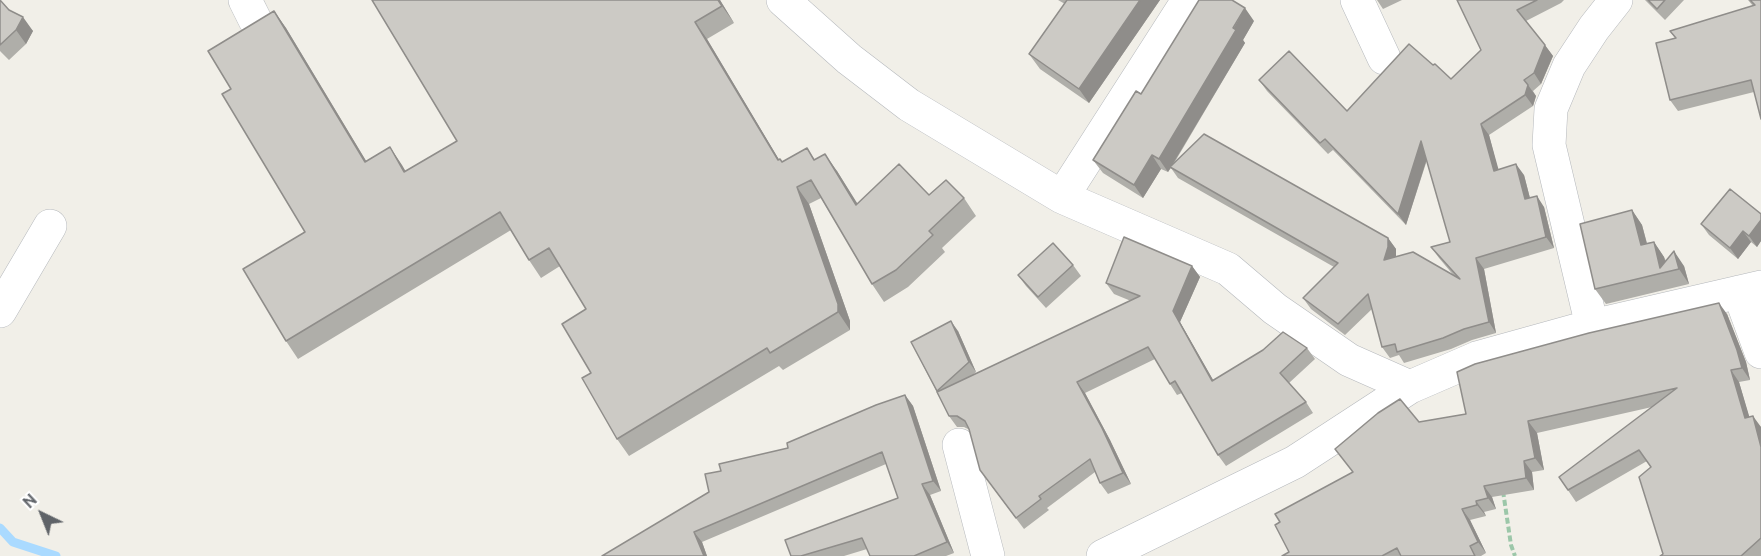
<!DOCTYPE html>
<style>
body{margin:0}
#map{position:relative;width:1761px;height:556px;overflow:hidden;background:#f1efe8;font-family:Ubuntu,sans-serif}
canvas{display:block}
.north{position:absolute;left:12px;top:484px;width:60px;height:60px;-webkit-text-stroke:4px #fff;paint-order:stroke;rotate:317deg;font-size:16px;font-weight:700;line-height:24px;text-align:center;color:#5f6368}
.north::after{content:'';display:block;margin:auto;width:21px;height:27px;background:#5f6368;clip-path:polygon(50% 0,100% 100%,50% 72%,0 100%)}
</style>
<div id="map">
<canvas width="1761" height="556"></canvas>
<div class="north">N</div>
</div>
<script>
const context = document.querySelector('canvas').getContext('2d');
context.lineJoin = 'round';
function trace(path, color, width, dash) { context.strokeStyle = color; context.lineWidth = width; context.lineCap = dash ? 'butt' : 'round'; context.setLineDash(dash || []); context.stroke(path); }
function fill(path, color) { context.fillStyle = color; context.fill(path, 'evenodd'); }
trace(new Path2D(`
 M 0,528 L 13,542 L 56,556`), '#aadaff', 9);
const minor = new Path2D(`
 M 245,0 L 255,20
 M 783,0 L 849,59 L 909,105 L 1062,197 L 1228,269 L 1275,309 L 1349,360 L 1410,387
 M 1357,0 L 1384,58
 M 1062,197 L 1187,2 L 1186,0
 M 1739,292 L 1761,352
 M 0,311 L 50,226
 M 1592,326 L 1549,145 L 1551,109 L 1569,66 L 1594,28 L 1616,0
 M 959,445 L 988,556
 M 1103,556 L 1295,462 L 1410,387 L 1477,358 L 1592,326 L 1761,287`);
trace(minor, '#b5b8bc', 34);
trace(new Path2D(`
 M 1503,491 L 1511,545 L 1515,556`), '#9cc7a9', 4, [6, 3]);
trace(minor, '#fff', 33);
fill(new Path2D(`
 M 0,0 L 9,10 L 33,31 L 26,44 L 9,60 L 0,51 Z
 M 372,0 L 720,0 L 734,23 L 707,39 L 779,160 L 782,162 L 807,148 L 815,160 L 837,171 L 857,204 L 929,195 L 964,198 L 976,216 L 942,248 L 945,252 L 908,287 L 884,302 L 872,284 L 821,198 L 809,204 L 850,321 L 850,330 L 783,370 L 779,366 L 629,456 L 617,439 L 591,373 L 586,309 L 560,266 L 541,278 L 529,260 L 511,230 L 298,359 L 286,341 L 305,232 L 231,89 L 274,11 L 286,28 L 366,161 L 390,147 L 405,171 L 457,141 Z
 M 1058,0 L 1160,0 L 1089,103 L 1040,69 L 1029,54 L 1065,4 Z
 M 1377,0 L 1402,0 L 1383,9 Z
 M 1457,0 L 1564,0 L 1561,3 L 1526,21 L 1553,56 L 1541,84 L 1533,91 L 1536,96 L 1533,106 L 1489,135 L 1498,170 L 1524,175 L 1530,198 L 1544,207 L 1554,248 L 1484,269 L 1496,333 L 1472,340 L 1451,349 L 1404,363 L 1399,355 L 1390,358 L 1382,347 L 1372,309 L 1345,335 L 1311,309 L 1303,298 L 1334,267 L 1178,178 L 1171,168 L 1168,172 L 1161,169 L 1143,198 L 1103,173 L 1093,160 L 1141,94 L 1254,21 L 1243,40 L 1245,43 L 1173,165 L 1388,238 L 1396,249 L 1396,257 L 1455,277 L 1439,258 L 1431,247 L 1450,242 L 1427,160 L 1406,225 L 1333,150 L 1328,154 L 1267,91 L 1259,80 L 1347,111 L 1433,65 L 1451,79 L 1481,50 Z
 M 1645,0 L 1684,0 L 1665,20 Z
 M 1748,0 L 1761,0 L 1754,92 L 1678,111 L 1670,100 L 1675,38 L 1670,31 L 1753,6 Z
 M 1632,210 L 1642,225 L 1647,243 L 1654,242 L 1664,257 L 1666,261 L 1684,266 L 1689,284 L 1606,304 L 1595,289 Z
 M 1761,214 L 1761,241 L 1757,247 L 1751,242 L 1738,259 L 1709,235 L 1701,224 Z
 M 1073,265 L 1081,276 L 1046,308 L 1026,286 L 1018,275 Z
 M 1192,266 L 1200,277 L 1180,322 L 1213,380 L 1307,348 L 1315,359 L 1289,383 L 1306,402 L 1313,413 L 1226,466 L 1218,455 L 1182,393 L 1177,395 L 1170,384 L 1155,359 L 1085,393 L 1110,440 L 1131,484 L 1108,494 L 1100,483 L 1095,472 L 1047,508 L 1049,510 L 1024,529 L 988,481 L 970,430 L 964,427 L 957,427 L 949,416 L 911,342 L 958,331 L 976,372 L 972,376 L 1131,301 L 1114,294 L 1106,283 Z
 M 1727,314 L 1746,362 L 1750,380 L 1739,382 L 1749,417 L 1761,427 L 1761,556 L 1660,556 L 1663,554 L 1651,467 L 1647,461 L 1576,502 L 1559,477 L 1652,407 L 1537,433 L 1544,470 L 1532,472 L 1534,490 L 1492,497 L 1496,509 L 1484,512 L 1486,516 L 1470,520 L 1486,553 L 1481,556 L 1282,556 L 1289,552 L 1280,522 L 1353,472 L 1335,449 L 1419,422 L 1466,414 Z
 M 905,395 L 913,406 L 941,491 L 930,495 L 954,553 L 946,556 L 870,556 L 867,549 L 844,556 L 791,556 L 898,498 L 886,464 L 702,542 L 707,556 L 602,556 L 709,492 L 721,471 L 788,448 Z`), '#afaea9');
fill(new Path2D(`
 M 718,0 L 720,0 L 734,23 L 722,6 Z
 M 1140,0 L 1160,0 L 1089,103 L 1079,89 Z
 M 1245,8 L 1254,21 L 1243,40 L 1245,43 L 1168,172 L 1159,159 Z
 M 274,11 L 286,28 L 377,179 L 365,162 Z
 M 23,17 L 33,31 L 26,44 L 16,30 Z
 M 695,22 L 707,39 L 790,178 L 778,160 Z
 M 1545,45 L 1553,56 L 1541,84 L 1534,73 Z
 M 1528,85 L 1536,96 L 1533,106 L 1525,95 Z
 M 1481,124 L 1489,135 L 1502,182 L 1494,171 Z
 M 1421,141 L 1429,152 L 1406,225 L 1398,214 Z
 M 390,147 L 402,165 L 416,189 L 404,172 Z
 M 825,154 L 837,171 L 869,222 L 856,205 Z
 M 1152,155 L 1161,169 L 1143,198 L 1134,185 Z
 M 1516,164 L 1524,175 L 1533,210 L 1525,199 Z
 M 797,187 L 809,204 L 850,321 L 850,330 L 838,312 Z
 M 1537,196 L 1544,207 L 1554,248 L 1546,237 Z
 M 1632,210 L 1642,225 L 1651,260 L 1641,245 Z
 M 1761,220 L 1761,241 L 1757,247 L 1749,236 Z
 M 1743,231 L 1751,242 L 1738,259 L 1730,248 Z
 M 1388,238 L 1396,249 L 1396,258 L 1384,260 Z
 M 1654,242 L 1664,257 L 1668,272 L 1660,268 Z
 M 1674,251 L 1684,266 L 1689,284 L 1679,269 Z
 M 1476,258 L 1484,269 L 1496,333 L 1489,322 Z
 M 1192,266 L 1200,277 L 1180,322 L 1220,392 L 1212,381 L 1173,311 Z
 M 1719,303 L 1727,314 L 1746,362 L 1750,380 L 1742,368 Z
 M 951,321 L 958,331 L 976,372 L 969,362 Z
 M 1731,370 L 1739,382 L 1753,429 L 1745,418 Z
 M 1077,382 L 1085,393 L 1110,440 L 1131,484 L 1123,473 Z
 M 905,395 L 913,406 L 941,491 L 933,481 Z
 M 1753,416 L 1761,427 L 1761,447 Z
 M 1528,421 L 1537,433 L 1544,470 L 1535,458 Z
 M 1524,461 L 1532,472 L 1534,490 L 1526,478 Z
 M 922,484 L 930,495 L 954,553 L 947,542 Z
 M 1484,486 L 1492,497 L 1496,509 L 1488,498 Z
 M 1476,501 L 1484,512 L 1486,516 L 1477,505 Z
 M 1462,509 L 1470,520 L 1486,553 L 1478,542 Z
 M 694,532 L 702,542 L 707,556 L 704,556 Z`), '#8f8d8a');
const building = new Path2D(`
 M 0,0 L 9,10 L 23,17 L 16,30 L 0,45 Z
 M 372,0 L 718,0 L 722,6 L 695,22 L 778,160 L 780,159 L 782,162 L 807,148 L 814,160 L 825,154 L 856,205 L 899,164 L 929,195 L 946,180 L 964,198 L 929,231 L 933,235 L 896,270 L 872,284 L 811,180 L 797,187 L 838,304 L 838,312 L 770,353 L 767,348 L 617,439 L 582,378 L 591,373 L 562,324 L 586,309 L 549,248 L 529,260 L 500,212 L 286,341 L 243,269 L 305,232 L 222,94 L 231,89 L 208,51 L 274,11 L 365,162 L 390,147 L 404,172 L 457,141 Z
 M 1067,0 L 1140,0 L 1079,89 L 1029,54 Z
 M 1199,0 L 1232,0 L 1245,8 L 1233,28 L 1236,30 L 1159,159 L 1152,155 L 1134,185 L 1093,160 L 1136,91 L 1141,94 Z
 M 1457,0 L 1537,0 L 1517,10 L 1545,45 L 1534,73 L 1524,80 L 1528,85 L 1525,95 L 1481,124 L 1494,171 L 1516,164 L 1525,199 L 1537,196 L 1546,237 L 1476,258 L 1489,322 L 1464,329 L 1443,338 L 1397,352 L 1395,344 L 1382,347 L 1368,294 L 1338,324 L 1303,298 L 1338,263 L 1170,167 L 1204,134 L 1388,238 L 1388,247 L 1384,260 L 1413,252 L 1460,279 L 1431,247 L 1450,242 L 1421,141 L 1398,214 L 1325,139 L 1320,143 L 1259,80 L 1289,51 L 1347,111 L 1409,44 L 1433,65 L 1435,64 L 1451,79 L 1481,50 Z
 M 1648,0 L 1665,0 L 1657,9 Z
 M 1750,0 L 1761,0 L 1761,119 L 1751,80 L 1670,100 L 1656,43 L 1676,38 L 1670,31 L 1755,5 Z
 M 1730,189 L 1761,214 L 1761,220 L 1749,236 L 1743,231 L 1730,248 L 1701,224 Z
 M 1632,210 L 1641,245 L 1654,242 L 1660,268 L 1674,251 L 1679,269 L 1595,289 L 1580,224 Z
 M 1124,237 L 1192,266 L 1173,311 L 1212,381 L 1263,350 L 1283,332 L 1307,348 L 1280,373 L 1306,402 L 1218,455 L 1175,381 L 1170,384 L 1148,347 L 1077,382 L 1102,428 L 1123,473 L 1100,483 L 1090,459 L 1039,496 L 1041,499 L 1016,518 L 980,470 L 969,429 L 965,421 L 957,416 L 949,416 L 937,392 L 1140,296 L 1106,283 Z
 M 1053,243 L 1073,265 L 1038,297 L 1018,275 Z
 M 1719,303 L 1737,350 L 1742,368 L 1731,370 L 1745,418 L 1753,416 L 1761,447 L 1761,538 L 1741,556 L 1660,556 L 1663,554 L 1639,477 L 1651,467 L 1639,450 L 1568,490 L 1559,477 L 1677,388 L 1528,421 L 1535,458 L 1524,461 L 1526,478 L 1484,486 L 1488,498 L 1476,501 L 1477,505 L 1462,509 L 1478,542 L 1470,546 L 1475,556 L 1401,556 L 1397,548 L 1382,556 L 1282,556 L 1289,552 L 1275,525 L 1280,522 L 1275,514 L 1353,472 L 1335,449 L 1378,413 L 1400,399 L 1419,422 L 1466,414 L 1457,372 L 1475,364 L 1589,333 Z
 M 951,321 L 969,362 L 937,391 L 911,342 Z
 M 905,395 L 933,481 L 922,484 L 947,542 L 914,556 L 870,556 L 862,538 L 801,556 L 791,556 L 785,540 L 898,498 L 882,452 L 694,532 L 704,556 L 602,556 L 709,492 L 705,474 L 721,471 L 719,464 L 788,448 L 787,443 L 876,405 Z`);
fill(building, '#cccac5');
trace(building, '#8f8d8a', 1.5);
</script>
